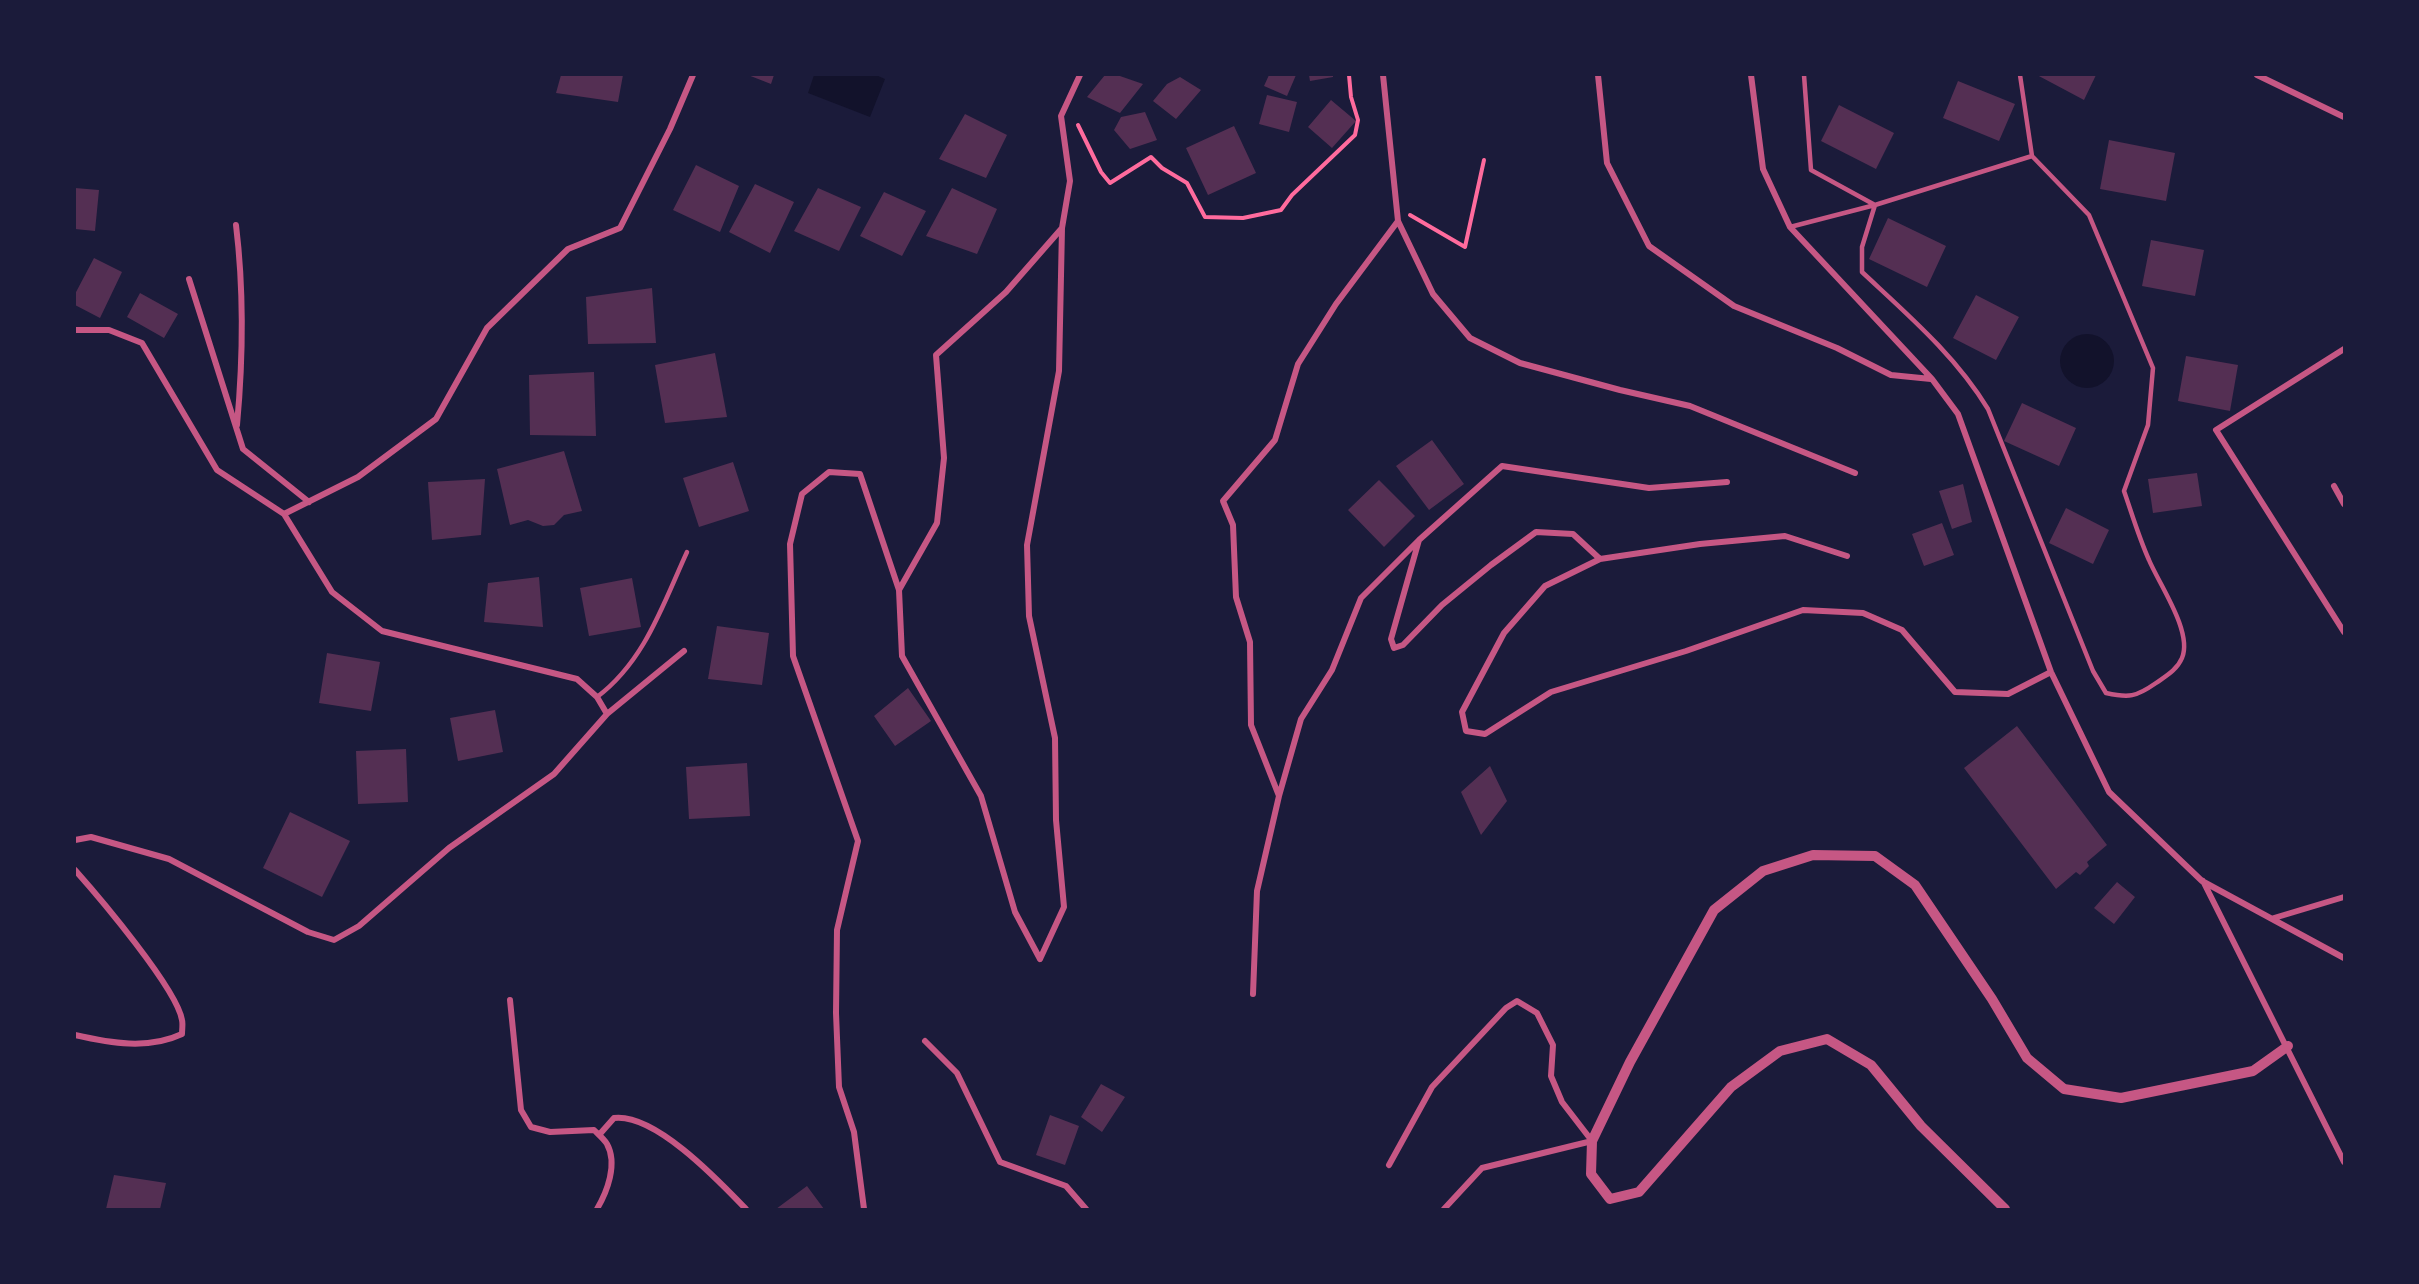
<!DOCTYPE html>
<style>
body{margin:0}
#map{position:relative;width:2419px;height:1284px;overflow:hidden;background:#1b1b3a;font-family:"Fira Sans Condensed",sans-serif}
canvas{display:block}
.frame{position:absolute;inset:0;border:76px solid #1b1b3a;pointer-events:none}
</style>
<div id="map">
<canvas width="2419" height="1284"></canvas>
<div class="frame"></div>
</div>
<script>
const context = document.querySelector('canvas').getContext('2d');
context.lineJoin = 'round';
function fill(path, color) { context.fillStyle = color; context.fill(path, 'evenodd'); }
function trace(path, color, width, dash) { context.strokeStyle = color; context.lineWidth = width; context.lineCap = dash ? 'butt' : 'round'; context.setLineDash(dash || []); context.stroke(path); }
fill(new Path2D(`
 M 814,75 L 876,75 L 885,79 L 870,117 L 808,93 Z
 M2060 361a27 27 0 1 1 54 0a27 27 0 1 1-54 0Z`), '#12122b');
fill(new Path2D(`
 M 561,75 L 623,75 L 618,102 L 556,93 Z
 M 748,75 L 774,75 L 771,84 Z
 M 1105,75 L 1117,75 L 1143,84 L 1120,113 L 1087,97 Z
 M 1269,75 L 1296,75 L 1287,96 L 1264,86 Z
 M 1309,75 L 1333,75 L 1333,77 L 1310,81 Z
 M 2037,75 L 2096,75 L 2084,100 Z
 M 1180,77 L 1201,90 L 1176,119 L 1153,101 L 1167,84 Z
 M 1958,81 L 2015,104 L 1999,141 L 1943,118 Z
 M 1267,95 L 1297,102 L 1289,132 L 1259,124 Z
 M 1331,100 L 1356,121 L 1332,148 L 1308,127 Z
 M 1839,105 L 1894,133 L 1876,169 L 1821,141 Z
 M 1145,112 L 1157,140 L 1130,149 L 1114,130 L 1121,117 Z
 M 965,114 L 1007,135 L 986,178 L 939,159 Z
 M 1234,126 L 1256,173 L 1208,195 L 1186,148 Z
 M 2109,140 L 2175,153 L 2166,201 L 2100,189 Z
 M 696,165 L 739,186 L 720,232 L 673,210 Z
 M 755,184 L 794,202 L 770,253 L 729,232 Z
 M 75,188 L 99,190 L 95,231 L 75,229 Z
 M 818,188 L 861,207 L 839,251 L 794,231 Z
 M 952,188 L 997,209 L 977,254 L 926,236 Z
 M 884,192 L 926,211 L 902,256 L 860,236 Z
 M 1888,218 L 1946,246 L 1927,287 L 1869,259 Z
 M 2151,240 L 2204,250 L 2195,296 L 2142,286 Z
 M 94,258 L 122,272 L 100,318 L 75,305 L 75,294 Z
 M 652,288 L 656,343 L 588,344 L 586,297 Z
 M 140,293 L 178,314 L 164,338 L 127,317 Z
 M 1976,295 L 2019,317 L 1996,360 L 1953,338 Z
 M 715,353 L 727,417 L 665,423 L 655,365 Z
 M 2186,356 L 2238,365 L 2230,411 L 2178,401 Z
 M 594,372 L 596,436 L 530,435 L 529,375 Z
 M 2022,403 L 2076,428 L 2059,466 L 2004,441 Z
 M 1432,440 L 1464,484 L 1429,510 L 1396,466 Z
 M 564,451 L 582,511 L 564,515 L 554,525 L 543,526 L 528,520 L 510,525 L 497,469 Z
 M 733,462 L 749,511 L 699,527 L 683,478 Z
 M 2197,473 L 2202,506 L 2153,513 L 2148,479 Z
 M 485,479 L 481,535 L 432,540 L 428,482 Z
 M 1379,480 L 1415,516 L 1384,547 L 1348,510 Z
 M 1963,484 L 1972,522 L 1952,529 L 1939,491 Z
 M 2066,508 L 2109,530 L 2093,564 L 2049,543 Z
 M 1942,523 L 1954,555 L 1924,566 L 1912,534 Z
 M 539,577 L 543,627 L 484,622 L 488,583 Z
 M 632,578 L 641,627 L 589,636 L 580,588 Z
 M 717,626 L 769,633 L 762,685 L 708,679 Z
 M 327,653 L 380,662 L 371,711 L 319,703 Z
 M 908,688 L 931,721 L 895,746 L 874,716 Z
 M 495,710 L 503,752 L 458,761 L 450,718 Z
 M 2017,726 L 2107,845 L 2087,862 L 2089,866 L 2080,875 L 2076,872 L 2056,889 L 1964,768 Z
 M 406,749 L 408,802 L 358,804 L 356,751 Z
 M 747,763 L 750,816 L 689,819 L 686,767 Z
 M 1490,766 L 1507,801 L 1481,835 L 1461,792 Z
 M 290,812 L 350,841 L 322,897 L 263,868 Z
 M 2117,882 L 2135,897 L 2114,924 L 2094,908 Z
 M 1101,1084 L 1125,1097 L 1102,1132 L 1081,1117 Z
 M 1050,1115 L 1079,1126 L 1065,1165 L 1036,1155 Z
 M 114,1175 L 166,1183 L 160,1209 L 106,1209 Z
 M 807,1186 L 824,1209 L 776,1209 Z`), '#542f53');
trace(new Path2D(`
 M 1078,125 L 1101,172 L 1110,183 L 1151,157 L 1162,168 L 1187,183 L 1205,217 L 1243,218 L 1281,210 L 1292,195 L 1355,135 L 1358,120 L 1351,97 L 1349,75
 M 1410,215 L 1465,247 L 1484,160`), '#ff6b9d', 4);
trace(new Path2D(`
 M 1804,75 L 1811,170 L 1875,205
 M 1875,205 L 1862,247 L 1862,272 C 1908,315 1955,355 1988,409 L 2093,671 L 2106,693 C 2129,698 2136,697 2156,683 C 2166,676 2177,670 2182,658 C 2193,632 2159,584 2149,560 C 2139,538 2132,514 2124,491 L 2148,425 L 2153,368 L 2089,215 L 2032,156 L 2020,75
 M 1790,227 L 1875,205 L 2032,156
 M 597,697 C 645,661 663,604 687,552`), '#c65784', 4.5);
trace(new Path2D(`
 M 1383,75 L 1398,221 L 1336,304 L 1298,364 L 1275,440 L 1223,501 L 1233,525 L 1236,597 L 1250,642 L 1251,725 L 1279,796 L 1301,719 L 1332,670 L 1361,598 L 1419,540 L 1391,639 L 1394,648 L 1403,645 L 1442,605 L 1491,565 L 1536,532 L 1573,534 L 1600,559 L 1545,586 L 1504,633 L 1462,712 L 1466,731 L 1485,734 L 1551,692 L 1686,651 L 1803,610 L 1863,613 L 1902,630 L 1955,692 L 2008,694 L 2051,672
 M 1598,75 L 1607,163 L 1649,246 L 1734,306 L 1837,348 L 1891,375 L 1931,379
 M 1751,75 L 1763,169 L 1790,227 L 1932,379 L 1958,414 L 2051,672 L 2109,792 L 2202,881 L 2344,958
 M 2257,75 L 2344,117
 M 1398,221 L 1433,294 L 1470,338 L 1520,363 L 1620,390 L 1690,406 L 1855,473
 M 236,225 C 244,291 243,360 237,425
 M 189,279 L 243,449 L 309,502
 M 75,330 L 109,330 L 142,343 L 217,470 L 284,514 L 332,592 L 382,631 L 577,679 L 597,697 L 607,714
 M 2344,349 L 2216,430 L 2344,632
 M 2334,486 L 2344,504
 M 284,514 L 358,477 L 436,419 L 487,328 L 568,249 L 620,228 L 670,129 L 693,75
 M 1419,540 L 1502,466 L 1649,488 L 1727,482
 M 1600,559 L 1700,544 L 1785,536 L 1847,556
 M 75,840 L 91,837 L 169,859 L 308,932 L 334,940 L 359,926 L 449,848 L 554,774 L 607,714 L 684,651
 M 75,870 C 99,897 177,989 182,1020 C 183,1024 182,1030 182,1034 C 148,1050 110,1043 75,1035
 M 2203,881 L 2344,1162
 M 2274,918 L 2344,897
 M 1040,959 L 1015,912 L 981,796 L 902,656 L 899,590 L 937,523 L 944,458 L 936,355 L 1006,292 L 1062,228 L 1070,181 L 1061,116 L 1080,75
 M 1040,959 L 1064,907 L 1056,820 L 1055,738 L 1029,616 L 1027,545 L 1059,371 L 1062,228
 M 1253,994 L 1257,891 L 1279,796
 M 510,1000 L 521,1110 L 531,1127 L 550,1132 L 594,1130 C 598,1134 604,1139 607,1144 C 618,1164 607,1192 597,1209
 M 925,1041 L 957,1073 L 1000,1162 L 1066,1186 L 1086,1209
 M 599,1135 L 614,1118 C 655,1113 719,1181 746,1209
 M 1389,1165 L 1432,1087 L 1506,1008 L 1517,1001 L 1537,1013 L 1553,1045 L 1551,1076 L 1562,1102 L 1592,1141 L 1482,1168 L 1444,1209
 M 864,1209 L 854,1132 L 839,1087 L 836,1013 L 837,930 L 858,841 L 793,656 L 790,544 L 802,494 L 829,472 L 860,474 L 899,590`), '#c65784', 6);
trace(new Path2D(`
 M 2005,1209 L 1921,1126 L 1871,1065 L 1827,1039 L 1780,1051 L 1731,1087 L 1639,1192 L 1610,1199 L 1591,1174 L 1592,1141 L 1630,1062 L 1714,910 L 1763,871 L 1813,855 L 1875,856 L 1915,885 L 1992,999 L 2027,1058 L 2064,1089 L 2121,1098 L 2253,1071 L 2288,1046`), '#c65784', 10);
</script>
